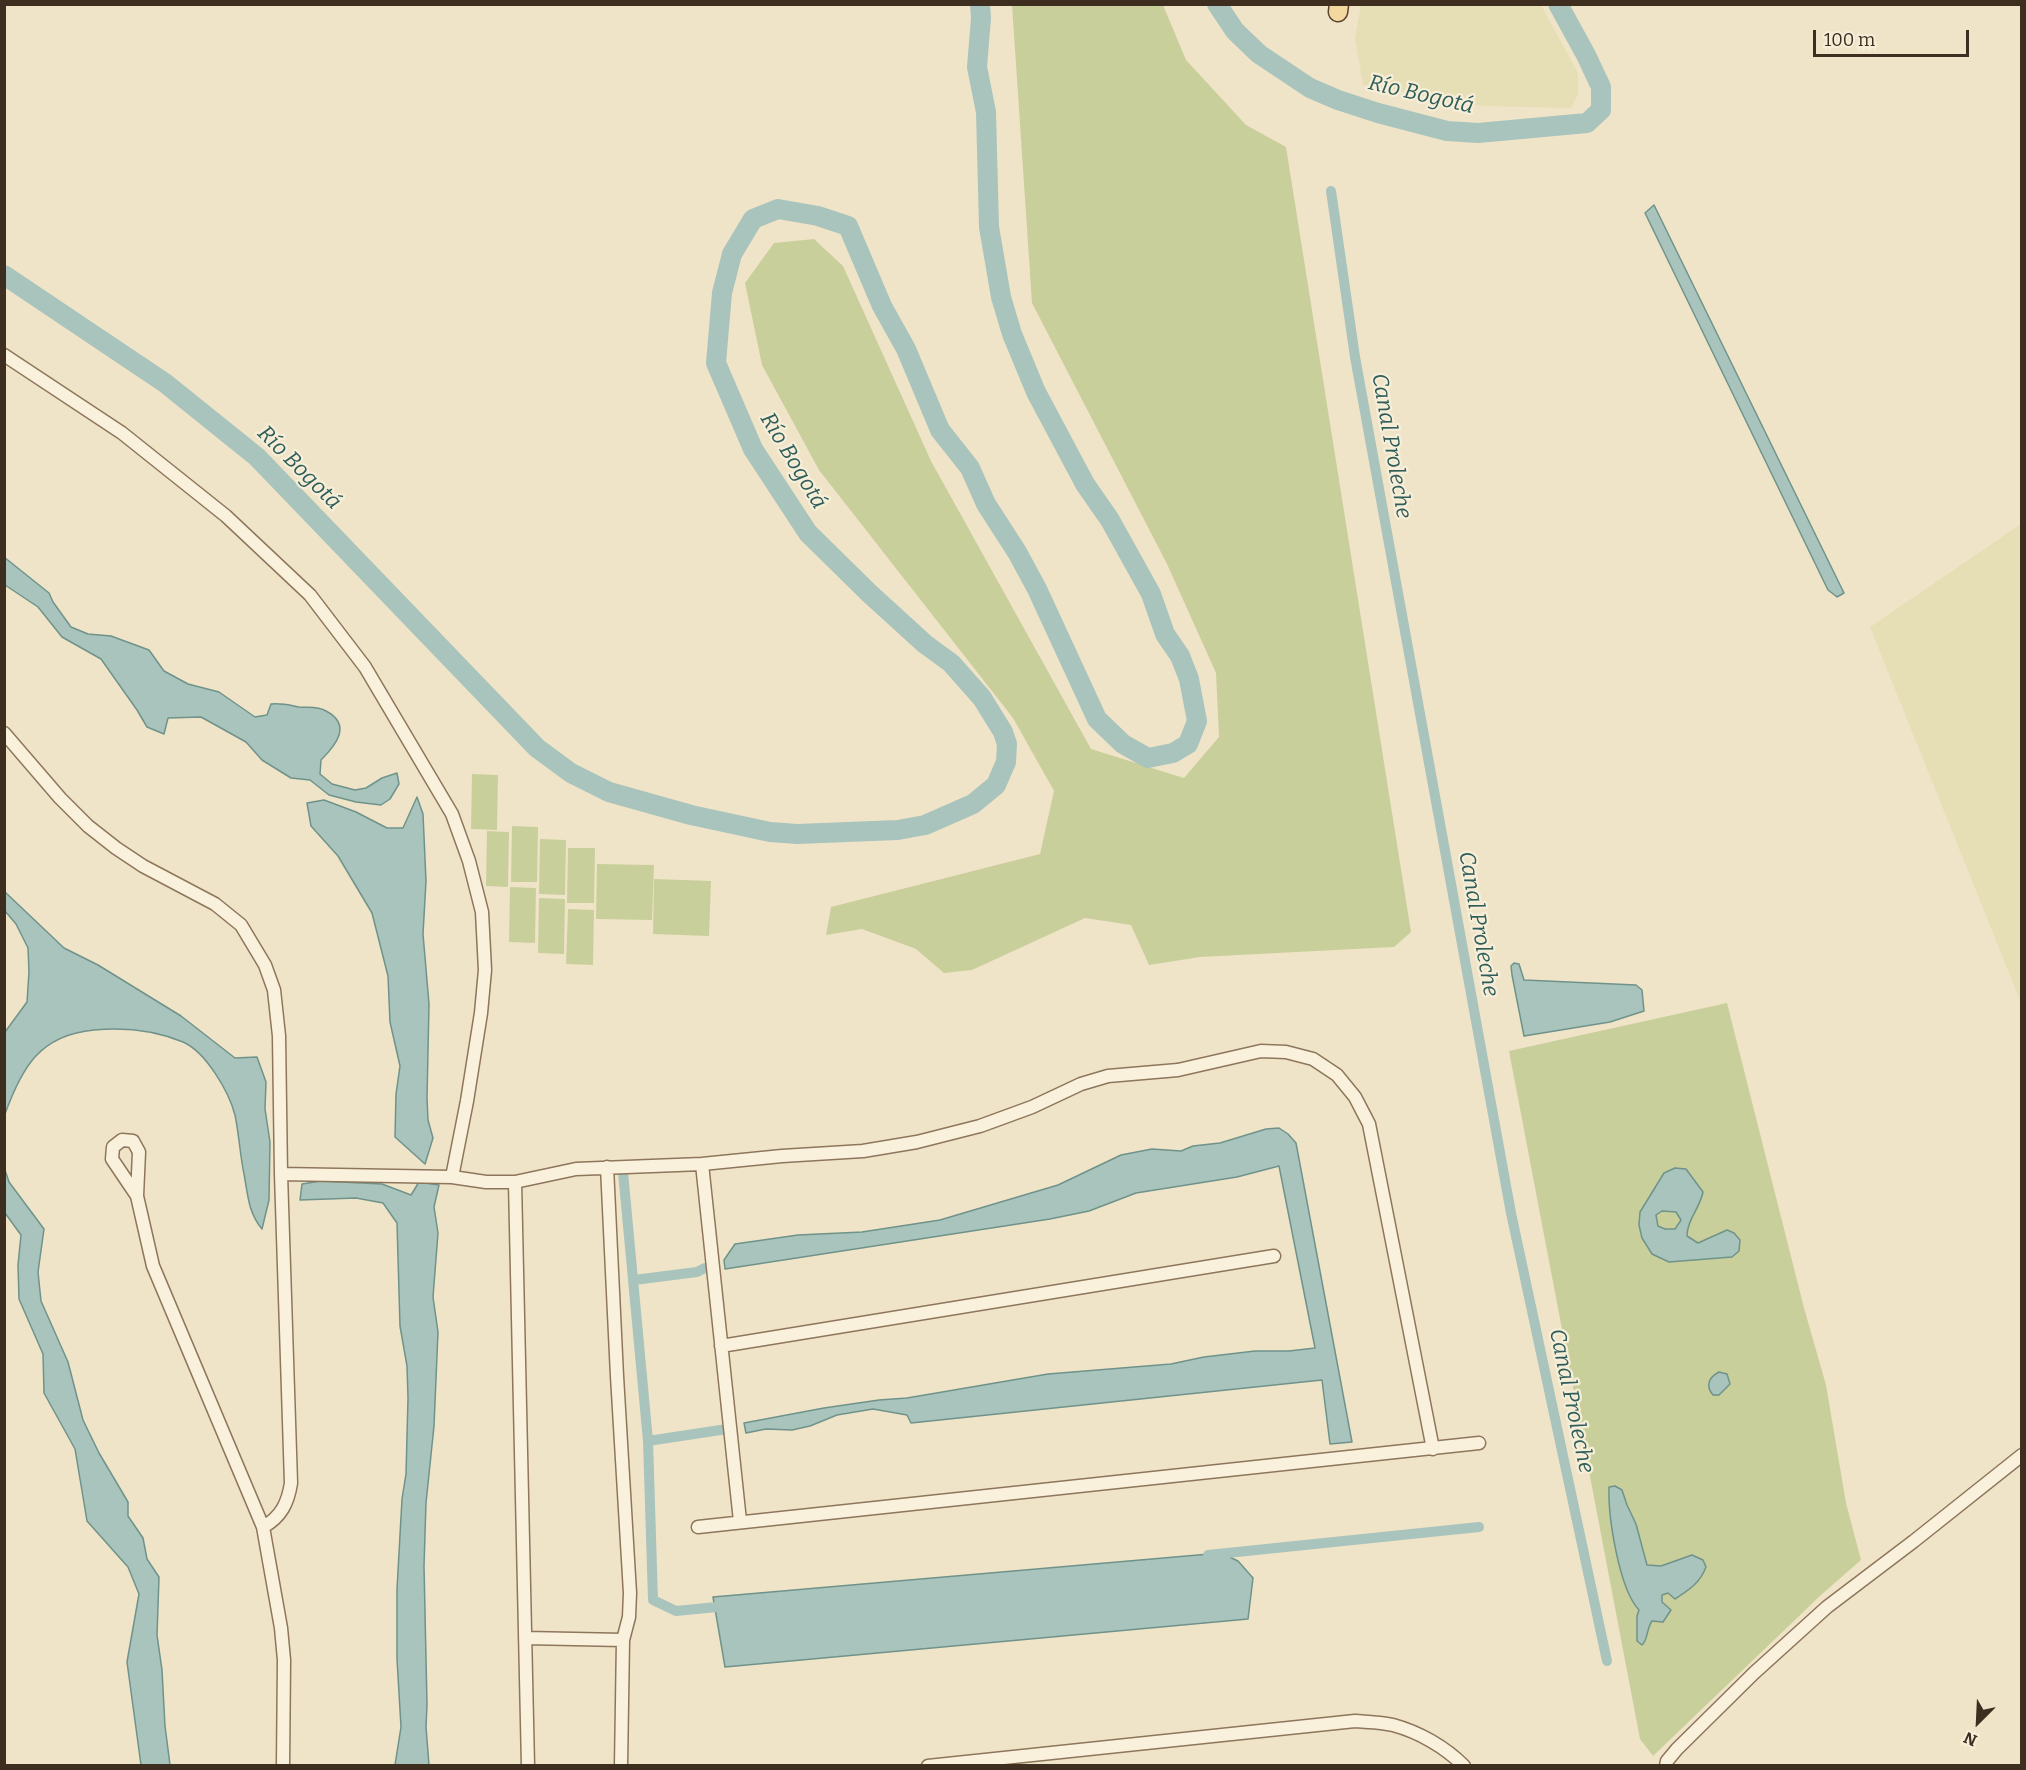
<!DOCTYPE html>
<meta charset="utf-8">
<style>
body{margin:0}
#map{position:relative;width:2026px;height:1770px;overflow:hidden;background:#f0e4c8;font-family:Bitter,serif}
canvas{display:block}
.frame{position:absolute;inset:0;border:6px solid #3d2e20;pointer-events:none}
.north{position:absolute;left:1948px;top:1692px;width:60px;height:60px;-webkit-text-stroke:4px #f7eed8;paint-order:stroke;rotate:204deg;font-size:16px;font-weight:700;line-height:24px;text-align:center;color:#3d2e20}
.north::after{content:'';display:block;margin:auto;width:21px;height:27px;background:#3d2e20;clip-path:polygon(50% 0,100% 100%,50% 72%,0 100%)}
.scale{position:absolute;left:1813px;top:30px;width:156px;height:27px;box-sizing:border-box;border:3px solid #3d2e20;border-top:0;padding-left:8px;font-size:18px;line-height:21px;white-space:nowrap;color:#3d2e20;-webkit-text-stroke:4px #f7eed8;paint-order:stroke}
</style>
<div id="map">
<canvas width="2026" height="1770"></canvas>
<div class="frame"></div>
<div class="north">N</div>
<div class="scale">100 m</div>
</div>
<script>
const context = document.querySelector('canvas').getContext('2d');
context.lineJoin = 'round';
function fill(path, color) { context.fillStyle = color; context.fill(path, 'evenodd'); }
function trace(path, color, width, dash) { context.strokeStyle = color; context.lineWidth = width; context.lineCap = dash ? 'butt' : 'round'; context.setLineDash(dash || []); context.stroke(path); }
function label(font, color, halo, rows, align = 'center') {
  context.font = font + ' Bitter,serif'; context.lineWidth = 4.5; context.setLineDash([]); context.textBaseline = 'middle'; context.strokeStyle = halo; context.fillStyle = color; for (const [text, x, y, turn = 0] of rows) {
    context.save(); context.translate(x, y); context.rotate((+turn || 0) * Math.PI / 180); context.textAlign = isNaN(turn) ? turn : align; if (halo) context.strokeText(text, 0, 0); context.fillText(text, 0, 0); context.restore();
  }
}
fill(new Path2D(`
 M 1361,5 L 1541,5 L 1578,73 L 1578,94 L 1571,108 L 1482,106 L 1363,85 L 1355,38 Z
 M 2021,524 L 2021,1003 L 1870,627 Z`), '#e6deb5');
fill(new Path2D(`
 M 1012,5 L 1163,5 L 1186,60 L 1246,125 L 1286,147 L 1411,932 L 1394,947 L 1200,957 L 1149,965 L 1131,925 L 1085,918 L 972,970 L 944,973 L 916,949 L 862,929 L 826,935 L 831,907 L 1040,854 L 1054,791 L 1013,718 L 819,470 L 762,365 L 745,283 L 774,243 L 814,239 L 843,266 L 931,461 L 1091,749 L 1184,778 L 1219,737 L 1216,673 L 1167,564 L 1032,303 Z
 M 472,774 L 498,775 L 497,830 L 471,829 Z
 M 512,826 L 538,827 L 537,882 L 511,882 Z
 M 487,831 L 509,832 L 508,887 L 486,886 Z
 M 540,839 L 566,840 L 565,895 L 539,894 Z
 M 568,848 L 595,848 L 594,903 L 567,903 Z
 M 597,864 L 654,865 L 652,920 L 596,919 Z
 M 654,879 L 711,881 L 709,936 L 653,934 Z
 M 510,887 L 536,888 L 535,943 L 509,942 Z
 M 539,898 L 565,899 L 564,954 L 538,953 Z
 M 568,909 L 594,910 L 593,965 L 566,964 Z
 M 1727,1003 L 1804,1308 L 1826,1385 L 1846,1503 L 1861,1560 L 1821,1595 L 1653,1756 L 1640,1739 L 1509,1051 Z`), '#c9cf9b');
const water = new Path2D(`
 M 1654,205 L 1844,593 L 1837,597 L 1828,590 L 1645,213 Z
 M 4,557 L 49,593 L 53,602 L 71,627 L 88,634 L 111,636 L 149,650 L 164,671 L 188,684 L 219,692 L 255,717 L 267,715 L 271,704 C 282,703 289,705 299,707 C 308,708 318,706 326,711 C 353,725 335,746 321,760 L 320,774 L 332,784 L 355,790 L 366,788 L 382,778 L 397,773 L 399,784 L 390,799 L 381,805 L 356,802 L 329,795 L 310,780 L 291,778 L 262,760 L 246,742 L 201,717 L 168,718 L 164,734 L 147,727 L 137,710 L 101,659 L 62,637 L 38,607 L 5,585 Z
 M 417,797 L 423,814 L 426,881 L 423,934 L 429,1004 L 427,1098 L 428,1120 L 433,1138 L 425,1164 L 395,1137 L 396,1094 L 400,1066 L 390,1022 L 388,976 L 372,913 L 338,856 L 311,826 L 307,803 L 324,800 L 356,812 L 387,828 L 403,828 Z
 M 5,892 L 64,948 L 98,965 L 181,1016 L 235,1058 L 257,1057 L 266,1082 L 265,1109 L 270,1142 L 269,1200 L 262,1229 C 248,1212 248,1195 244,1174 C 240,1155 239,1134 235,1115 C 229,1092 206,1052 183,1042 C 154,1030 125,1027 94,1030 C 40,1035 22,1067 5,1114 L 5,1032 L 27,1002 L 29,972 L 28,948 L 16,924 L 5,911 Z
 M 1514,963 L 1519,964 L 1524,980 L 1636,985 L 1642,990 L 1644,1011 L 1610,1022 L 1524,1036 L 1512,975 L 1511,966 Z
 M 1279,1128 L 1288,1134 L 1296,1143 L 1352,1442 L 1330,1444 L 1322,1380 L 911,1423 L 907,1415 L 873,1409 L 837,1415 L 810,1426 L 792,1430 L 766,1429 L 746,1433 L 744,1423 L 824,1408 L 879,1400 L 907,1398 L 1048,1374 L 1171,1364 L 1204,1357 L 1255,1351 L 1289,1351 L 1315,1348 L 1279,1166 L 1237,1177 L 1136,1193 L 1089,1211 L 1050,1219 L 725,1269 L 724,1260 L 735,1244 L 798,1235 L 862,1232 L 940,1220 L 1058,1185 L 1121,1155 L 1152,1149 L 1181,1151 L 1193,1146 L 1220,1143 L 1266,1129 Z
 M 5,1150 L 5,1170 L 9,1182 L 44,1229 L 38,1272 L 41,1301 L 68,1362 L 83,1420 L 99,1453 L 128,1502 L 128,1516 L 143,1538 L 147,1559 L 159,1577 L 157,1635 L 162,1670 L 165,1726 L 170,1765 L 141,1765 L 127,1662 L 139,1594 L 128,1567 L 87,1521 L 75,1449 L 44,1393 L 43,1354 L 19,1299 L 18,1265 L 21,1235 L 5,1213 Z
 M 1675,1168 L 1686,1169 L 1703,1192 C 1700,1208 1687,1220 1687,1236 L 1698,1243 L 1727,1230 L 1734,1233 L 1740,1240 L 1739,1251 L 1732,1257 L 1669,1262 L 1652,1254 L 1642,1238 L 1639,1225 L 1640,1212 L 1664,1173 ZM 1662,1211 L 1676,1212 L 1681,1220 L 1675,1229 L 1665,1229 L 1658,1226 L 1656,1215 Z
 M 321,1181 L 382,1184 L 411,1195 L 419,1182 L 439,1185 L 434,1207 L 438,1233 L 433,1297 L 438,1332 L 434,1426 L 426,1503 L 424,1566 L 427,1705 L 426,1727 L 429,1765 L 395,1765 L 401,1727 L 397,1659 L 397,1589 L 402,1499 L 406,1474 L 408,1398 L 407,1366 L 400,1326 L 397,1223 L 383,1203 L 356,1198 L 300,1200 L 302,1184 Z
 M 1719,1372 L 1727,1374 L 1730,1384 L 1719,1395 L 1713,1395 C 1705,1386 1709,1377 1719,1372 Z
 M 1615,1486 L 1622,1490 L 1627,1505 L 1636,1524 L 1647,1565 L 1661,1566 L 1692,1555 L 1703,1560 L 1706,1567 C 1700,1583 1689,1590 1675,1599 L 1668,1593 L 1662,1595 L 1662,1602 L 1671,1610 L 1663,1622 L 1652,1621 C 1646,1630 1648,1640 1642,1645 L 1637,1641 L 1637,1616 L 1639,1610 C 1619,1589 1608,1517 1609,1487 Z
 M 1221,1553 L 1238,1561 L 1253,1578 L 1248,1619 L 725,1667 L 713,1597 Z`);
fill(water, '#a9c4bc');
trace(water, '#6f938a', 1.5);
trace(new Path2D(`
 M 1331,191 L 1355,357 L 1511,1213 L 1607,1661
 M 623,1172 L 648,1441 L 653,1600 L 676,1611 L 727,1606
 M 634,1280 L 697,1272 L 705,1268
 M 648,1441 L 727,1429
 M 1208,1555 L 1479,1527`), '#a9c4bc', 10);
trace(new Path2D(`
 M 1217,4 L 1235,31 L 1259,54 L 1310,88 L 1338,100 L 1378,113 L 1447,131 L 1478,133 L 1587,123 L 1601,110 L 1601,87 L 1586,55 L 1558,4
 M 4,275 L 165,383 L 257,457 L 537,748 L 571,773 L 609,792 L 691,815 L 770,832 L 797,834 L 898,830 L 925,825 L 973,804 L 996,785 L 1006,762 L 1007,744 L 1003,732 L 982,698 L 951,663 L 925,644 L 869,593 L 808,533 L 753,449 L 716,363 L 722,293 L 732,254 L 753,219 L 778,209 L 818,216 L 848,226 L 882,306 L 906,349 L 940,430 L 970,468 L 986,504 L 1017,552 L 1037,589 L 1097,719 L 1123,744 L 1148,758 L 1173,753 L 1188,744 L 1197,721 L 1189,679 L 1180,656 L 1165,634 L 1151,594 L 1110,520 L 1085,484 L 1036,392 L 1012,334 L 1001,297 L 989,227 L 986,112 L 977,67 L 981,18 L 980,4`), '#a9c4bc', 20);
const street = new Path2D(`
 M 4,355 L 122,433 L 226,516 L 310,595 L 365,667 L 452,814 L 469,861 L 482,912 L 485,970 L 481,1013 L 467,1101 L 452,1177
 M 4,733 L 60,798 L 88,826 L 116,848 L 143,866 L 215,904 L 241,925 L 265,965 L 274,990 L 279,1036 L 281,1174 L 291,1483 C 288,1503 281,1517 263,1527
 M 702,1164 L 740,1521
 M 607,1167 L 617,1376 L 630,1593 L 629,1617 L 623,1640 L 621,1766
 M 281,1174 L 452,1177 L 486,1182 L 515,1182 L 576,1169 L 702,1164 L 782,1156 L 863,1151 L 917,1142 L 980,1126 L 1032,1107 L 1081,1084 L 1108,1076 L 1178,1070 L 1261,1051 L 1286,1052 L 1313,1059 L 1337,1075 L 1355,1097 L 1369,1124 L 1433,1449
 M 515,1182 L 528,1766
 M 137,1196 L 112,1159 L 113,1147 L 122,1140 L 133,1141 L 139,1152 L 137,1196 L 153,1266 L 263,1527 L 281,1628 L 284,1660 L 283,1766
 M 721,1346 L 1274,1256
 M 698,1527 L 1479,1443
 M 525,1638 L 623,1640
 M 928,1766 L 1355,1721 C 1367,1722 1381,1722 1393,1725 C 1419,1732 1445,1747 1464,1766
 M 1666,1766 L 1667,1761 L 1677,1749 L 1754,1673 L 1827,1607 L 1914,1541 L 2022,1455`);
const primary = new Path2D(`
 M 1338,12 L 1339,4`);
trace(street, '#8d765c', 15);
trace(primary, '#5b4430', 21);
trace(street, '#faf1dc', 12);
trace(primary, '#f3d9a0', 18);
label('italic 22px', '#2f5d5a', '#f7eed8', [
 ["Río Bogotá",1421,95,13],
 ["Canal Proleche",1391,446,80],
 ["Río Bogotá",793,461,59],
 ["Río Bogotá",299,468,45],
 ["Canal Proleche",1478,924,80],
 ["Canal Proleche",1571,1401,78]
]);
</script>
